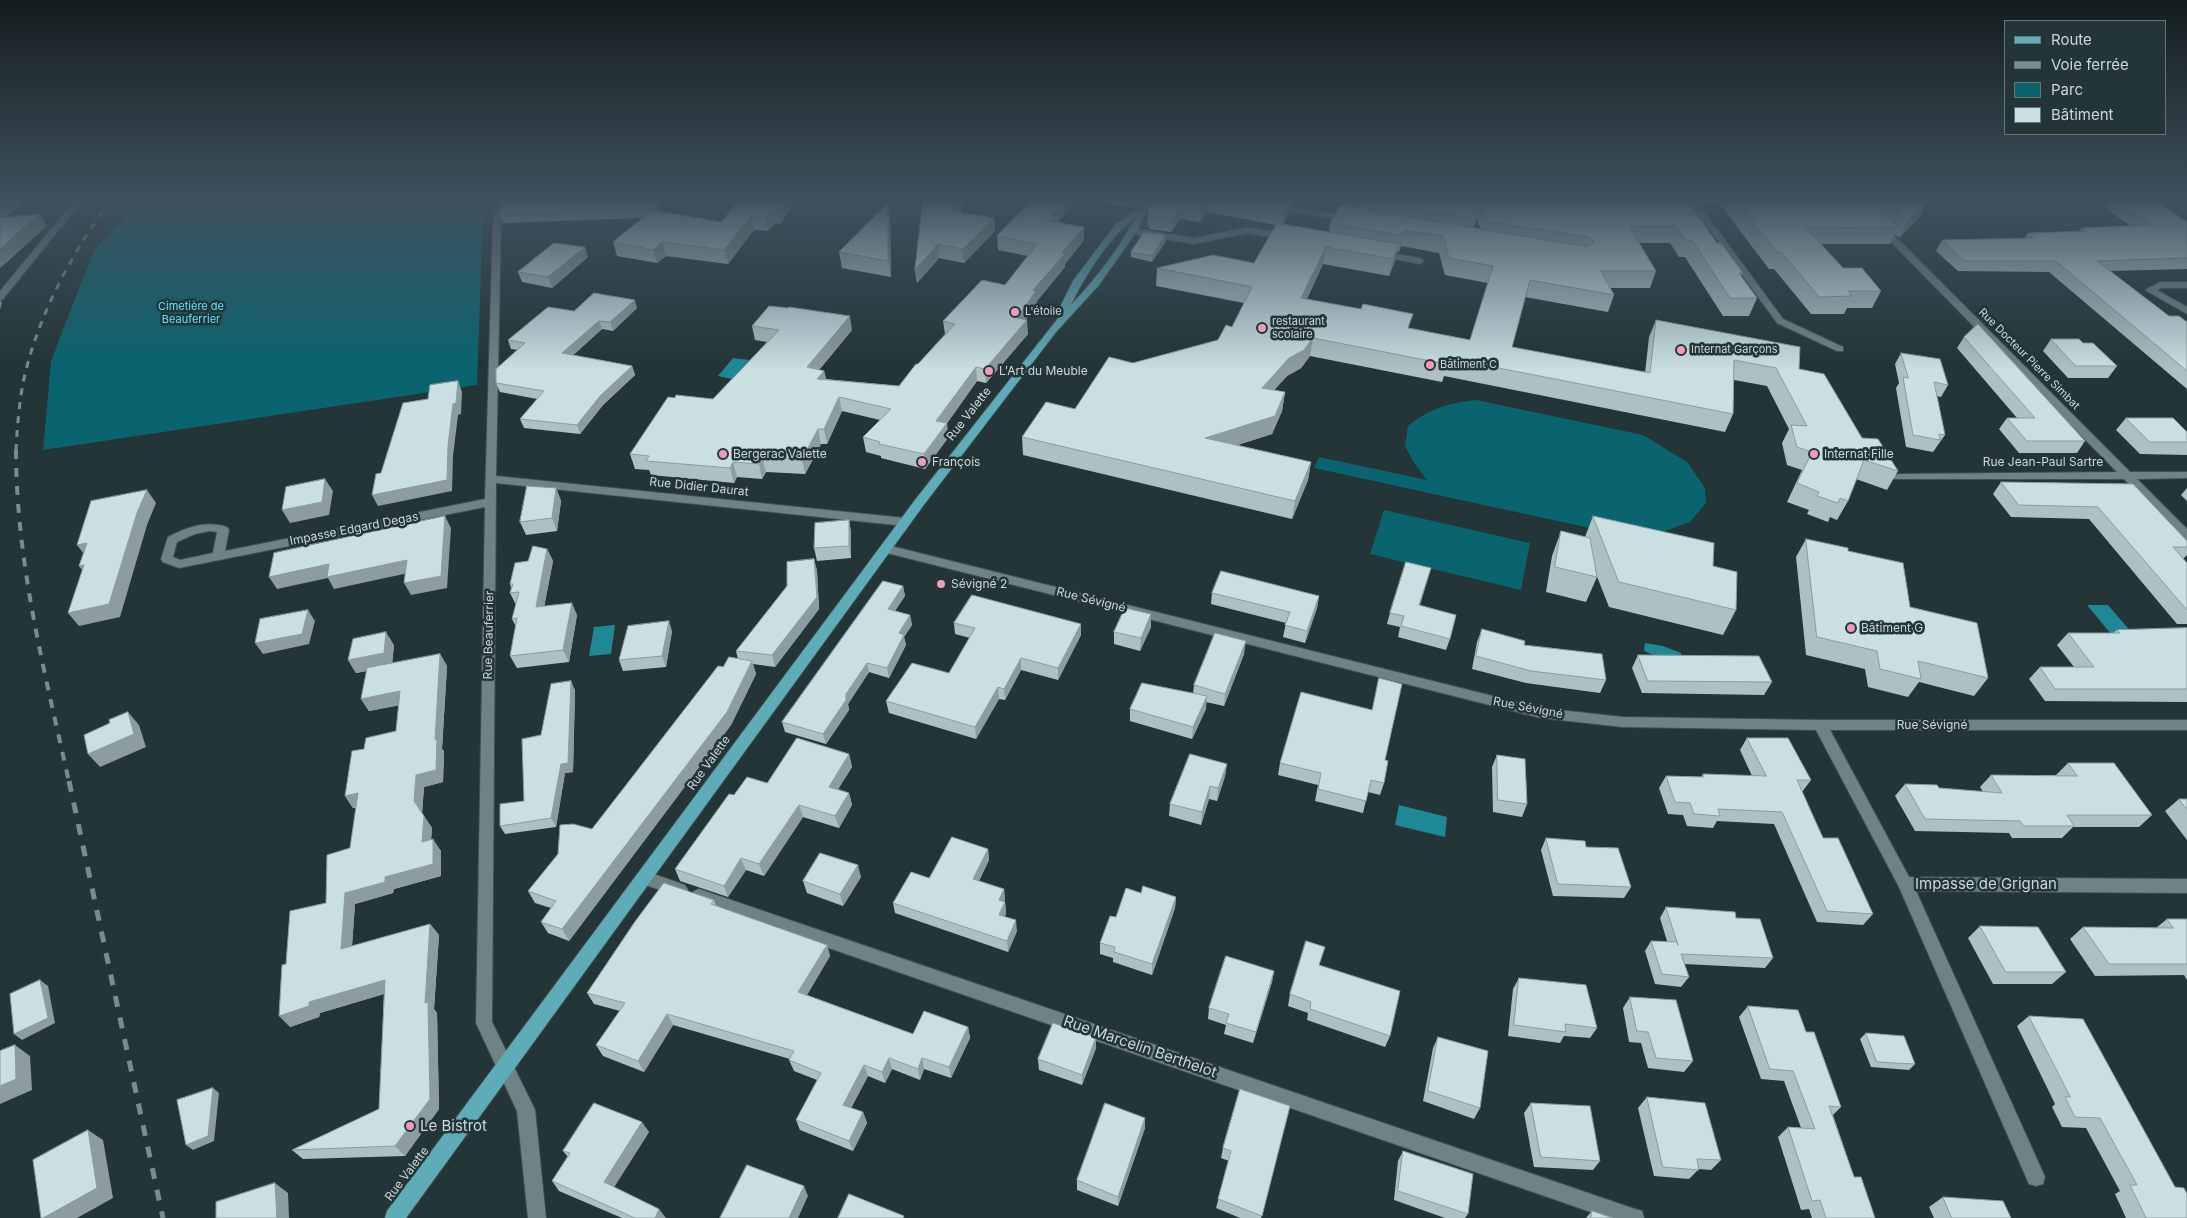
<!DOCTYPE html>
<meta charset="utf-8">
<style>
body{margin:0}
#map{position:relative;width:2187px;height:1218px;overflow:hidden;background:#233537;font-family:Inter,sans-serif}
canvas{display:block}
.legend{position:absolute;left:2004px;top:20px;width:162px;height:115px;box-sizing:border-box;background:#233537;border:1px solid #677678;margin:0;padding:6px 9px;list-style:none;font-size:15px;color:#ccd7d9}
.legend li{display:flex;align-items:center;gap:10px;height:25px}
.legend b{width:25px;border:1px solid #677678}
</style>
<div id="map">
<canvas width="2187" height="1218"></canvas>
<ul class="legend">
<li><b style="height:6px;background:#5eacb7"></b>Route</li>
<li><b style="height:6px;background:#7c8b8d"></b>Voie ferrée</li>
<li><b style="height:14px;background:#09646f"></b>Parc</li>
<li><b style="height:14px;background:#c9dfe2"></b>Bâtiment</li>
</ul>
</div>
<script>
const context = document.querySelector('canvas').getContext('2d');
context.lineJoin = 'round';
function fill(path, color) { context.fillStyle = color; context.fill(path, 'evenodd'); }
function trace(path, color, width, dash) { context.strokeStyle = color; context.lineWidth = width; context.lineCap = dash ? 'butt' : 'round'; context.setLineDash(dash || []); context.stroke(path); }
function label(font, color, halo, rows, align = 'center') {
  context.font = font + ' Inter,sans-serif'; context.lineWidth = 5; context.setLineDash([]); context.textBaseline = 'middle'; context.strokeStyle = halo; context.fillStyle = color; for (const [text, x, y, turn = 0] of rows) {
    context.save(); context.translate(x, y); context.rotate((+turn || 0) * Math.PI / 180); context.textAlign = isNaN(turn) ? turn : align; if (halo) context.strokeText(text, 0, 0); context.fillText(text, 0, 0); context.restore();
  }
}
fill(new Path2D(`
 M 141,200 L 493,200 L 483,215 L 477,385 L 43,450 L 51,361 L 94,250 Z
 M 1476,400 L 1643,435 L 1687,462 L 1705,488 L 1706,503 L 1690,522 L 1662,532 L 1709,541 L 1709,554 L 1314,468 L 1319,457 L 1427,480 L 1414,463 L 1405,446 L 1408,426 C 1429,409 1449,403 1476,400 Z
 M 1384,510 L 1530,543 L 1521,590 L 1370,554 Z`), '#09646f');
fill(new Path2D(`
 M 733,358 L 749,360 L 732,379 L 718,376 Z
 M 2087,605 L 2108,605 L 2133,634 L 2111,634 Z
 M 615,625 L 611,654 L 589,656 L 594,627 Z
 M 1645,643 L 1663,646 L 1681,653 L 1681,660 L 1663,659 L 1644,651 Z
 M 1399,805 L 1447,817 L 1445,837 L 1395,825 Z`), '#1e8895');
const minor = new Path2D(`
 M 75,200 L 83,200 L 3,299 L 0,300 L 0,291 Z
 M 502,200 L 510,200 L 501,218 L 496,476 L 905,518 L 911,522 L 905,526 L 496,483 L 492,1022 L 535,1110 L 546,1218 L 528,1218 L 517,1111 L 476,1023 L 485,507 L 179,568 L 163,562 L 161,559 L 168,537 C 187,527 206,520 227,527 L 229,530 L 225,551 L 485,499 L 493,218 ZM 210,531 L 217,532 L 213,553 L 180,560 L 173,557 L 177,542 L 195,534 Z
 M 1688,200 L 1696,200 L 1783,319 L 1843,347 L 1843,351 L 1837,351 L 1777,323 Z
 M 1269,204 L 1348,216 L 1352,219 L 1348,222 L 1272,208 L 1269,208 Z
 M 1881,224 L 1884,225 L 2130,472 L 2187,472 L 2187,478 L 2137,479 L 2187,529 L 2187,540 L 2183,539 L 2124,479 L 1895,479 L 1893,477 L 1895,475 L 1899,474 L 2117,472 L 1878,229 L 1878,225 Z
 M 1248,227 L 1285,234 L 1289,237 L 1285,240 L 1248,233 L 1194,244 L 1133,234 L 1129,231 L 1133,228 L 1194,238 Z
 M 1381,251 L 1420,258 L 1424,261 L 1420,264 L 1378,256 L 1378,252 Z
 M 2160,282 L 2187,282 L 2187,288 L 2162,288 L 2157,290 L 2187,307 L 2187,314 L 2145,290 Z
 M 887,545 L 1541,708 L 1623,717 L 1820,720 L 2187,720 L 2187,730 L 1830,730 L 1909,877 L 2187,879 L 2187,893 L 1916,891 L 2045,1177 L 2043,1184 L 2036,1186 L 2029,1184 L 1899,887 L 1816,730 L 1623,727 L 1541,718 L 883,552 L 881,549 Z
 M 645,871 L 685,885 L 688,890 L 685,895 L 680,897 L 640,883 L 637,878 L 640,873 Z
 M 699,889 L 1635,1209 L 1642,1211 L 1644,1218 L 1608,1218 L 699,903 L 694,901 L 691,896 L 694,891 Z`);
const major = new Path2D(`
 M 1144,200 L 1152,200 L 1137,231 L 1099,285 L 1056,332 L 923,506 L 406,1218 L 385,1218 L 387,1211 L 915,500 L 1059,317 L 1056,315 L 1073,281 L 1115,225 L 1140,208 ZM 1135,218 C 1119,250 1095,279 1071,305 C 1086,274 1107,240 1135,218 Z`);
trace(minor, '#415053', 2);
trace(major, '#415053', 2);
fill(minor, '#6f8386');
fill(major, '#5eacb7');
trace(new Path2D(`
 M 16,451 C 17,428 19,405 23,383 C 37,317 71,254 111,200`), '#7c8b8d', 3, [7, 7]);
trace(new Path2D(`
 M 16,450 C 16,563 45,673 69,782`), '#7c8b8d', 4, [9, 9]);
trace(new Path2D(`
 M 69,781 L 163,1218`), '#7c8b8d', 5, [11, 11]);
fill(new Path2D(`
 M 662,200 L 657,210 L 721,222 L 797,200 L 780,224 L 775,223 L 768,231 L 754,230 L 728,264 L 666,256 L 657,263 L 617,256 L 613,242 L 642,218 L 503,223 L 499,213 Z
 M 961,200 L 962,213 L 994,218 L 995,231 L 964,263 L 939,258 L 917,283 L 915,270 Z
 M 1088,200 L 1143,200 L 1136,208 Z
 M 1149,200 L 1296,200 L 1293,206 L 1290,205 L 1289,213 L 1283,224 L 1329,232 L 1330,223 L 1344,206 L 1345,200 L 1688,200 L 1688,202 L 1717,243 L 1743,273 L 1741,276 L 1757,298 L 1749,316 L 1723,316 L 1685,257 L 1679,257 L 1670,243 L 1639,243 L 1656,271 L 1650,288 L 1610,288 L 1614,295 L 1608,312 L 1525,297 L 1512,347 L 1645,373 L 1649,337 L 1656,320 L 1799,369 L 1862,438 L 1898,471 L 1887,490 L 1856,479 L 1848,501 L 1837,520 L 1830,517 L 1828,522 L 1807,514 L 1809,510 L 1787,502 L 1802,470 L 1787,465 L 1782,443 L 1789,429 L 1767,386 L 1734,380 L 1733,414 L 1725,432 L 1444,376 L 1442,382 L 1310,356 L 1301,368 L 1287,376 L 1274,390 L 1285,392 L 1282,411 L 1272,434 L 1237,445 L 1311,462 L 1308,480 L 1292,519 L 1023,455 L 1022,437 L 1075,409 L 1133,363 L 1218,340 L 1232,327 L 1244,303 L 1156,286 L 1157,268 L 1254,263 L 1276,225 L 1207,212 L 1200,222 L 1180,219 L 1171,232 L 1149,229 L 1149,226 L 1147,226 ZM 1475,216 L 1481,229 L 1474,228 L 1476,219 ZM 1401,246 L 1439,253 L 1445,275 L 1488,283 L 1470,340 L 1410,328 L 1307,299 L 1323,264 L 1389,276 L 1395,261 L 1397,252 L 1399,252 Z
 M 1698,200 L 1927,200 L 1928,201 L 1920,217 L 1899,238 L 1895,234 L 1890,244 L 1821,244 L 1843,268 L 1881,291 L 1872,308 L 1847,308 L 1844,314 L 1811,314 L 1774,269 L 1769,269 L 1719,203 L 1700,203 Z
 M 2112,200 L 2155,200 L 2187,222 L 2187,269 L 2110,271 L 2169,316 L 2187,322 L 2187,389 L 2049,272 L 1958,271 L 1936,251 L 1942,240 L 2025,238 L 2028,233 L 2079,232 L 2081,228 L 2130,226 L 2106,208 Z
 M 890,219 L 891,277 L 842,268 L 839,252 Z
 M 1058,222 L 1084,227 L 1084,240 L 1065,264 L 1065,267 L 1037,301 L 1037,305 L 1026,319 L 1028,334 L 986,383 L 977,381 L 947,423 L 948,438 L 925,469 L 881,458 L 881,456 L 866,452 L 863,437 L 880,420 L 842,411 L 827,444 L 821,444 L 805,474 L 766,472 L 762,479 L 737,477 L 734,483 L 651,475 L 649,470 L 635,469 L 630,454 L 675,398 L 713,399 L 767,342 L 755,340 L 752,326 L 852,330 L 819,370 L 824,371 L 826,379 L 899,386 L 918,364 L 945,334 L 943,321 L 1005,285 L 1028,256 L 998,250 L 997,236 Z
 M 1166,241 L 1152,262 L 1131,257 L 1131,252 Z
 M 588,257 L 552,288 L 522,282 L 518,272 Z
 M 637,308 L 613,331 L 602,329 L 573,355 L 632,366 L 635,375 L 603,405 L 580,434 L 524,428 L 520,419 L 537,399 L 500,392 L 496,383 L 518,350 L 511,349 L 508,340 L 574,311 Z
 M 1964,337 L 2085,441 L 2077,453 L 2019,453 L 1999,429 L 2007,418 L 2017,418 L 1957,348 Z
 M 2051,339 L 2083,343 L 2117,366 L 2108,378 L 2068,378 L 2043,351 Z
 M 1901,353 L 1948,385 L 1941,397 L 1937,396 L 1945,435 L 1933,452 L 1906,447 L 1896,388 L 1899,383 L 1895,364 Z
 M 2126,418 L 2187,432 L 2187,455 L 2140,454 L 2116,430 Z
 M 2001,482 L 2133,484 L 2187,541 L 2187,555 L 2183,559 L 2187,563 L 2187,624 L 2177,624 L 2089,519 L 2011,517 L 1993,494 Z
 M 556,488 L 561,501 L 557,531 L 526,535 L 520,522 Z
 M 2187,488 L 2187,501 L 2181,495 Z
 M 1593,516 L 1713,566 L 1736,610 L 1723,635 L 1609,607 L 1596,574 L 1597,577 L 1586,602 L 1546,592 L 1552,556 L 1561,531 L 1585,537 Z
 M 849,520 L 851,533 L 851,558 L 817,561 L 814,548 Z
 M 1806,539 L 1848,551 L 1988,678 L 1974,696 L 1919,682 L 1908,697 L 1868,687 L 1865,669 L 1806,655 L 1796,557 Z
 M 547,549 L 553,561 L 544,606 L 577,615 L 569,662 L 517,668 L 510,656 L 516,627 L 512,619 L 516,605 L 510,593 L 511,588 L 510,584 L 528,561 Z
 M 814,559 L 817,571 L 819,609 L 775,667 L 753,664 L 756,674 L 731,725 L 569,941 L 548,933 L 541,922 L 551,908 L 535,903 L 528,891 L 592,829 L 723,667 L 738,659 L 736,651 Z
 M 1431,568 L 1420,605 L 1450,639 L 1446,650 L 1398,637 L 1400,627 L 1387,624 L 1390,613 Z
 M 903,586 L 905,596 L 895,611 L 910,615 L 912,625 L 904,637 L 906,645 L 889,678 L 869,672 L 848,704 L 849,710 L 826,744 L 785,732 L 782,722 Z
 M 1212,593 L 1319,596 L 1317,608 L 1305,643 L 1283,637 L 1286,623 L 1211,604 Z
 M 954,623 L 1081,635 L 1058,680 L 1021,670 L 1005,700 L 999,699 L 976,739 L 889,713 L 886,701 L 949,673 L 970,638 L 955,634 Z
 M 1151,627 L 1140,651 L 1114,644 L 1114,632 Z
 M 2187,628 L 2187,702 L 2045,701 L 2029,679 L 2040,667 L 2074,667 L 2057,645 L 2068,633 L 2113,633 L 2117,630 Z
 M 1482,629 L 1524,645 L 1606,680 L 1600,693 L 1526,683 L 1472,669 L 1477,642 Z
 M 672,631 L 666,667 L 623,671 L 619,660 Z
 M 394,645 L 392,664 L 440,654 L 447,666 L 442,749 L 444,751 L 443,782 L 424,787 L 422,813 L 432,828 L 431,840 L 441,851 L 441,876 L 394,889 L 393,893 L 355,904 L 352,946 L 430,924 L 439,935 L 434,1009 L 437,1013 L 439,1109 L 405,1156 L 303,1159 L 292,1150 L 379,1109 L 384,994 L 320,1013 L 319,1017 L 290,1027 L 286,964 L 326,903 L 350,848 L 356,808 L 353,808 L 345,796 L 364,749 L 396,731 L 399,705 L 369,711 L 361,699 L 367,671 L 356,673 L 348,660 Z
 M 1244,654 L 1224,706 L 1206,702 L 1206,709 L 1192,739 L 1130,721 L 1130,709 L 1193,694 L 1194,685 Z
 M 1638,655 L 1772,682 L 1764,695 L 1642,693 L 1632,668 Z
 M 575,690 L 573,772 L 565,773 L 556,827 L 505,834 L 500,826 L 524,801 L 541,735 Z
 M 1747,738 L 1811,780 L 1802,792 L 1823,838 L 1873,914 L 1863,925 L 1817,922 L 1774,824 L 1717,821 L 1713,828 L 1687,826 L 1683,815 L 1668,814 L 1659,788 L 1666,776 L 1701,777 L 1703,774 L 1752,776 L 1740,750 Z
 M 849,754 L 852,767 L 838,789 L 849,793 L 852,805 L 839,828 L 803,817 L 764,876 L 746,870 L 728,897 L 680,881 L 675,869 L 734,795 Z
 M 1497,755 L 1527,804 L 1522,817 L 1493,812 L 1492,767 Z
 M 1385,760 L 1384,783 L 1380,795 L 1368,792 L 1363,813 L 1315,801 L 1318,785 L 1278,775 L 1280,763 Z
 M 2068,763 L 2152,815 L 2139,827 L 2073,827 L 2062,838 L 2012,838 L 2009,833 L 1915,831 L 1895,796 L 1905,784 L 1939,788 L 1983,792 L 1980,787 L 1991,775 L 2056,775 Z
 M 1227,764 L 1225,776 L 1217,801 L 1209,799 L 1201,825 L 1169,816 L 1170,804 Z
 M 2179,799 L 2187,799 L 2187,840 L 2165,811 Z
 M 1546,838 L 1586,847 L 1631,887 L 1624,898 L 1553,896 L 1541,850 Z
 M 988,849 L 989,860 L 979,881 L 1004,889 L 1005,900 L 1004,902 L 1005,902 L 1006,913 L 1005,916 L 1017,931 L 1008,952 L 895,913 L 893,903 L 929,878 Z
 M 861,877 L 843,906 L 807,893 L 803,881 Z
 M 1141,893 L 1176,897 L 1175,908 L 1152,975 L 1113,962 L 1113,958 L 1100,954 L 1100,943 L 1116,917 Z
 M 714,900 L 716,906 L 827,945 L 830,956 L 807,995 L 913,1034 L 968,1027 L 970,1038 L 951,1078 L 924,1069 L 920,1080 L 892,1069 L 885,1083 L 868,1076 L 851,1108 L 863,1112 L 867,1123 L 853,1151 L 800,1130 L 796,1120 L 817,1080 L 794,1071 L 789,1060 L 790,1059 L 673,1025 L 644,1072 L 603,1056 L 596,1045 L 620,1011 L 594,1004 L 587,993 Z
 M 1666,907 L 1736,918 L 1773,958 L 1765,968 L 1684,964 L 1689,977 L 1681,987 L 1655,984 L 1645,951 L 1651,941 L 1667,941 L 1660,918 Z
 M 2167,919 L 2187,919 L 2187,980 L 2184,975 L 2095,976 L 2070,939 L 2083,927 L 2156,928 Z
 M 1980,926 L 2066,972 L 2052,984 L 1993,984 L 1968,938 Z
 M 1319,965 L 1390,1036 L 1385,1047 L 1307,1020 L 1308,1013 L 1288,1006 L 1290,994 Z
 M 1274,971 L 1272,982 L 1253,1043 L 1224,1034 L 1226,1025 L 1208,1019 L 1209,1008 Z
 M 1519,978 L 1597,1028 L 1590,1038 L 1564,1036 L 1560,1043 L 1508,1036 L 1513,989 Z
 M 1630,997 L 1693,1061 L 1684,1072 L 1648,1068 L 1641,1043 L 1629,1042 L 1623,1008 Z
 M 1748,1006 L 1806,1032 L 1841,1107 L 1833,1115 L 1854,1177 L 1875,1218 L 1812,1218 L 1809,1209 L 1801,1210 L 1778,1137 L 1788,1127 L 1801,1128 L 1784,1081 L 1761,1079 L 1739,1017 Z
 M 2029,1016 L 2187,1218 L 2126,1218 L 2115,1194 L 2120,1191 L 2086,1128 L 2062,1127 L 2052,1107 L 2055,1104 L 2017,1026 Z
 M 1866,1033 L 1915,1064 L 1909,1070 L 1871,1067 L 1860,1039 Z
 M 1438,1037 L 1480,1108 L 1474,1119 L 1423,1101 L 1433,1048 Z
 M 1096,1048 L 1082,1085 L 1039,1070 L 1038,1059 Z
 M 1647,1097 L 1721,1160 L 1711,1170 L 1699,1169 L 1689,1179 L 1654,1176 L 1638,1108 Z
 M 1531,1103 L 1600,1161 L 1593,1170 L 1534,1167 L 1524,1113 Z
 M 1290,1106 L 1261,1218 L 1240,1218 L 1216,1208 L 1229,1161 L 1221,1158 L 1223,1148 Z
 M 1145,1118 L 1145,1128 L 1118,1206 L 1077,1190 L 1077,1180 Z
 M 649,1132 L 614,1187 L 666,1218 L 622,1218 L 559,1191 L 552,1181 L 568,1157 L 563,1151 Z
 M 1403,1151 L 1468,1214 L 1465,1218 L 1445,1218 L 1394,1200 L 1398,1161 Z
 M 1943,1197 L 2011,1218 L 1934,1218 L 1929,1207 Z
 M 1592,1211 L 1613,1218 L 1586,1218 Z`), '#adc0c2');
fill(new Path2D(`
 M 4,200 L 26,200 L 0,223 L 0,204 Z
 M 655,200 L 662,200 L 654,217 L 652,208 Z
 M 785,200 L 797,200 L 780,224 L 777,210 Z
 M 961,200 L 962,214 L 951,211 Z
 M 1066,200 L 1077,200 L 1048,234 L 1048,221 Z
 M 1136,200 L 1143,200 L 1136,208 Z
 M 1207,200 L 1207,212 L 1200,222 L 1201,209 Z
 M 1290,200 L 1289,213 L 1282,226 L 1284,212 Z
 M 1294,200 L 1296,200 L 1293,206 Z
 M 1928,201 L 1920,217 L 1899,238 L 1907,221 Z
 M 888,203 L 890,219 L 891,277 L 888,261 Z
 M 1181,206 L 1180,219 L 1171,232 L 1172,219 Z
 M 772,210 L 775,223 L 768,231 L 765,217 Z
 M 39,214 L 47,226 L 6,263 L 0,268 L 0,249 Z
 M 751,216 L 754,230 L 728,264 L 724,250 Z
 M 994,218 L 995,231 L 964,263 L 963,249 Z
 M 1084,227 L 1084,240 L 1065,264 L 1065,267 L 1037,301 L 1037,305 L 1022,325 L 1027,320 L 1028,334 L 986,383 L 985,369 L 1033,290 L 1062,253 Z
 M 1404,230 L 1401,246 L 1399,252 L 1402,235 Z
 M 1166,235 L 1166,241 L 1152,262 L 1152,256 Z
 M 662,242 L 666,256 L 657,263 L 653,250 Z
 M 938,244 L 939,258 L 917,283 L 915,270 Z
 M 1399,244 L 1395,261 L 1389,276 L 1393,259 Z
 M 585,247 L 588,257 L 552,288 L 548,277 Z
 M 1326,247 L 1323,264 L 1299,315 L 1301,298 Z
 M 0,300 L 2,303 L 0,310 Z
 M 635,300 L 637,308 L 613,331 L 610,322 Z
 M 850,316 L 852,330 L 809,382 L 807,367 Z
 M 599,321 L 602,329 L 566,362 L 562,353 Z
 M 1313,338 L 1310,356 L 1301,368 L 1287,376 L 1260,406 L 1262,388 L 1289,358 Z
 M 632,366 L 635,375 L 603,405 L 580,434 L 577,425 L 600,396 Z
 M 976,367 L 977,381 L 946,425 L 947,423 L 948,438 L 925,469 L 924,454 L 936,421 Z
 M 824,371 L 827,385 L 817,379 Z
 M 458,381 L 462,392 L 461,414 L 458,415 L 453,456 L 452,491 L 378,506 L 372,495 L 448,446 L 453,404 Z
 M 1285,392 L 1282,411 L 1272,434 L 1204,456 L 1205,438 Z
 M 839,397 L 842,411 L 827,444 L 824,429 Z
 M 818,429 L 821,444 L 805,474 L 802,459 Z
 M 762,457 L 766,472 L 762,479 L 759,464 Z
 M 733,462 L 737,477 L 734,483 L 730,468 Z
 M 1311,462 L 1308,480 L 1292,519 L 1295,501 Z
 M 325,479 L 333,491 L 329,515 L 290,523 L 282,510 Z
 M 556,488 L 561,501 L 557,531 L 552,518 Z
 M 147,490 L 156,503 L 147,525 L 120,617 L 79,626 L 68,613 L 137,513 Z
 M 445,516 L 451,528 L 447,588 L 411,595 L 404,583 Z
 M 849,520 L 851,533 L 851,558 L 849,546 Z
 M 87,543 L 87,558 L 77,545 Z
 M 547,549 L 553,561 L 542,619 L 536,607 Z
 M 814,559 L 817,571 L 819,609 L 775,667 L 772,655 Z
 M 407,560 L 413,572 L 334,589 L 328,578 L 277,589 L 269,577 L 329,564 Z
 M 84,565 L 89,579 L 79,566 Z
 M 903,586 L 905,596 L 889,619 L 888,609 Z
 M 1319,596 L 1317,608 L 1305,643 L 1307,631 Z
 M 572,603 L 577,615 L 569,662 L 563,650 Z
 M 308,610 L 315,621 L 309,644 L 263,654 L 255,643 Z
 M 1151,614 L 1151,627 L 1140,651 L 1141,638 Z
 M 910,615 L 912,625 L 904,637 L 906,645 L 889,678 L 887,668 L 899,633 Z
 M 669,621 L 672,631 L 666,667 L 662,656 Z
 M 1081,624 L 1081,635 L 1058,680 L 1058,668 Z
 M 386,632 L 394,645 L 392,666 L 356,673 L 348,660 Z
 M 1246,641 L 1244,654 L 1224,706 L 1225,694 Z
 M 440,654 L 447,666 L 442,749 L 444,751 L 443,782 L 424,787 L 422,813 L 432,828 L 430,854 L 422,842 L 414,801 L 416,775 L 435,740 Z
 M 1021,658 L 1021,670 L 1005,700 L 1004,689 Z
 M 752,661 L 756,674 L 731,725 L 569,941 L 562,929 Z
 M 867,663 L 869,672 L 848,704 L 849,710 L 826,744 L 823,734 L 846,694 Z
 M 571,681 L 575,690 L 573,772 L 565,773 L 556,827 L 551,818 Z
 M 998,687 L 999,699 L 976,739 L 975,727 Z
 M 400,691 L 407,704 L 369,711 L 361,699 Z
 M 1207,696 L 1206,709 L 1192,739 L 1193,727 Z
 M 128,712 L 139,725 L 146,747 L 100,767 L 88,754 Z
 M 849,754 L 852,767 L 832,799 L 829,787 Z
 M 1227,764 L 1225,776 L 1217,801 L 1218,788 Z
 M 1210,786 L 1209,799 L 1201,825 L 1202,812 Z
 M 358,793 L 366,805 L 353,808 L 345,796 Z
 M 849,793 L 852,805 L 839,828 L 835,816 Z
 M 799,805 L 803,817 L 764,876 L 759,864 Z
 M 433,839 L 441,851 L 441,876 L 394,889 L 393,893 L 355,904 L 351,960 L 341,949 L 345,893 Z
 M 988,849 L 989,860 L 974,890 L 973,879 Z
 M 741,858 L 746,870 L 728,897 L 724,886 Z
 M 858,865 L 861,877 L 843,906 L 840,894 Z
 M 1004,889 L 1005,900 L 1000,910 L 999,900 Z
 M 1176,897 L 1175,908 L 1152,975 L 1152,964 Z
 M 1005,902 L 1006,913 L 1001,925 L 999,915 Z
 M 1016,920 L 1017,931 L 1008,952 L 1007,941 Z
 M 430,924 L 439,935 L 434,1009 L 437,1013 L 439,1109 L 405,1156 L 395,1146 L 425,1003 Z
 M 827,945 L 830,956 L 802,1003 L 798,992 Z
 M 1274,971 L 1272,982 L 1253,1043 L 1256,1032 Z
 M 40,980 L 48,986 L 55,1023 L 22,1040 L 14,1034 Z
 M 385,980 L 394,991 L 320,1013 L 319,1017 L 290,1027 L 279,1016 L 309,1002 Z
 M 667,1014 L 673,1025 L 644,1072 L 638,1061 Z
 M 968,1027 L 970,1038 L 951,1078 L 949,1067 Z
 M 1096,1037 L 1096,1048 L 1082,1085 L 1082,1075 Z
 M 15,1045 L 30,1056 L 32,1090 L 0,1104 L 0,1086 Z
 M 889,1058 L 892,1069 L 885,1083 L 882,1072 Z
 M 922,1058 L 924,1069 L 920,1080 L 918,1069 Z
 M 864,1065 L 868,1076 L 847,1116 L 843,1105 Z
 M 213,1088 L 219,1093 L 214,1141 L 193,1150 L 186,1145 Z
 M 863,1112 L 867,1123 L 853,1151 L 849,1141 Z
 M 1145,1118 L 1145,1128 L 1118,1206 L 1118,1197 Z
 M 642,1122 L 649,1132 L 611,1192 L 604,1182 Z
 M 88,1130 L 103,1140 L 113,1198 L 77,1218 L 43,1218 Z
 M 275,1183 L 288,1193 L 289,1218 L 277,1218 Z
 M 804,1186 L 808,1196 L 798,1218 L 789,1218 Z
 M 659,1209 L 666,1218 L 655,1218 Z`), '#8d9c9e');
const building = new Path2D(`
 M 0,200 L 4,200 L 0,204 Z
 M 508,200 L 655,200 L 652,208 L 499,213 Z
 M 739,200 L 785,200 L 777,210 L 772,210 L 765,217 L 751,216 L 724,250 L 662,242 L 653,250 L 613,242 L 652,210 L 721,222 Z
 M 923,200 L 961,200 L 951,211 L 994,218 L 963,249 L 938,244 L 915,270 Z
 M 1032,200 L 1066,200 L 1048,221 L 1084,227 L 1062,253 L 1065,254 L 1033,290 L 1036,291 L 1017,318 L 1027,320 L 985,369 L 976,367 L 936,421 L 947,423 L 924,454 L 879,444 L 880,442 L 863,437 L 891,409 L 839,397 L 824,429 L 818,429 L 802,459 L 762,457 L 759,464 L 733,462 L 730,468 L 646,461 L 649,456 L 630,454 L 668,397 L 675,398 L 676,395 L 713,399 L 779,330 L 752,326 L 769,306 L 788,308 L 789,307 L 850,316 L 807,367 L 824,371 L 817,379 L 899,386 L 916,364 L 918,364 L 955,324 L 943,321 L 982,280 L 1005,285 L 1037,244 L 997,236 Z
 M 1157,200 L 1207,200 L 1201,209 L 1181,206 L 1172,219 L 1150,215 L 1151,213 L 1148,213 Z
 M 1213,200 L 1290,200 L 1284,212 Z
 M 1358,200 L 1467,200 L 1476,219 Z
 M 1479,200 L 1687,200 L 1717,243 L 1721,243 L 1743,273 L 1739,273 L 1757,298 L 1730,298 L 1692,240 L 1686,240 L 1676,226 L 1629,226 L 1656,271 L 1601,271 L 1614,295 L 1530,280 L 1512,347 L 1650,373 L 1656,320 L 1800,347 L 1799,369 L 1824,374 L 1862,438 L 1878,439 L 1898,471 L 1864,460 L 1848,501 L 1840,498 L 1838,503 L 1817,496 L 1819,492 L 1797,483 L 1812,452 L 1797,447 L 1791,425 L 1807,426 L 1776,368 L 1734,360 L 1733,414 L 1448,358 L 1446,364 L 1313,338 L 1304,350 L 1289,358 L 1262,388 L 1285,392 L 1275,416 L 1205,438 L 1311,462 L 1295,501 L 1022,437 L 1046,402 L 1075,409 L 1109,357 L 1133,363 L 1218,340 L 1226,325 L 1232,327 L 1252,287 L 1157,268 L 1213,255 L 1254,263 L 1277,223 L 1399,244 L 1393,259 L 1326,247 L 1301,298 L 1361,309 L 1363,304 L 1413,314 L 1408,328 L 1470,340 L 1493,266 L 1449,258 L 1443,236 L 1404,230 L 1402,235 L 1330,223 L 1340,205 L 1588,247 L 1594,242 L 1589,237 L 1489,222 Z
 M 1736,200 L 1871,200 L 1899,227 L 1806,228 L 1843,268 L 1862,268 L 1881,291 L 1848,291 L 1852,296 L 1819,297 L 1781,252 L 1777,252 Z
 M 1885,200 L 1927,200 L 1928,201 L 1907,221 Z
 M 2115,200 L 2155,200 L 2187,222 L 2187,258 L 2097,261 L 2169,316 L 2179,316 L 2187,322 L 2187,371 L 2056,261 L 1964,261 L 1942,240 L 2033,238 L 2028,233 L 2086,231 L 2081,228 L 2150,225 Z
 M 888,203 L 888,261 L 839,252 Z
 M 39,214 L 0,249 L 0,218 Z
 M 1144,232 L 1166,235 L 1152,256 L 1131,252 Z
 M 554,243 L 585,247 L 548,277 L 518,272 Z
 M 594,293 L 635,300 L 610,322 L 599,321 L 562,353 L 632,366 L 600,396 L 577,425 L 520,419 L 544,391 L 496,383 L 496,369 L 525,343 L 508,340 L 548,307 L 574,311 Z
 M 1978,324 L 2085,441 L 2027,441 L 2007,418 L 2035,418 L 1964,337 Z
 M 2051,339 L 2079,339 L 2083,343 L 2093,343 L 2117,366 L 2076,366 Z
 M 1901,353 L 1940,359 L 1948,385 L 1934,382 L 1945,435 L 1939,434 L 1940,440 L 1913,435 L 1903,377 L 1908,378 Z
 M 458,381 L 456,403 L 453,404 L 448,446 L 447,480 L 372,495 L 376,474 L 381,473 L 403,403 L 428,399 L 430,385 Z
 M 2126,418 L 2173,418 L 2187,432 L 2187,442 L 2150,442 Z
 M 325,479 L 322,502 L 282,510 L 286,487 Z
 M 2001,482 L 2133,484 L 2187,541 L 2187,547 L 2173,547 L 2187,563 L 2187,610 L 2098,507 L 2019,505 Z
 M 527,486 L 556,488 L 552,518 L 520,522 Z
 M 147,490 L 137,513 L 109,604 L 68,613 L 84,565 L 79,566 L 87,543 L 77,545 L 91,501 Z
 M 445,516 L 441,576 L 404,583 L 407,560 L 327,577 L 329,564 L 269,577 L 274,553 Z
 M 1593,516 L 1714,543 L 1713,566 L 1737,572 L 1736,610 L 1619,582 Z
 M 849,520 L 849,546 L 814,548 L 815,523 Z
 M 1561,531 L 1590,538 L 1597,577 L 1555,567 Z
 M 1806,539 L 1848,548 L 1848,551 L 1903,563 L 1910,607 L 1977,623 L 1988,678 L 1918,661 L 1921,679 L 1880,669 L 1877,651 L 1817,637 Z
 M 533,546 L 547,549 L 536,607 L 572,603 L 563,650 L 510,656 L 517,618 L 512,619 L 519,592 L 510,593 L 513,584 L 510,584 L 515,563 L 528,561 Z
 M 814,559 L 817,597 L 772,655 L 736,651 L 787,586 L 787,562 Z
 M 1406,562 L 1431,568 L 1419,605 L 1456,615 L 1450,639 L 1401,626 L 1404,616 L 1390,613 Z
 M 1221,571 L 1319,596 L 1307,631 L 1285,625 L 1290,612 L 1212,593 Z
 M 883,581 L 903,586 L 888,609 L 910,615 L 899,633 L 904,635 L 887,668 L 867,663 L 846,694 L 846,700 L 823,734 L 782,722 Z
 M 972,595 L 1081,624 L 1058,668 L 1021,658 L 1004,689 L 998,687 L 975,727 L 886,701 L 912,663 L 949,673 L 975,628 L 954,623 Z
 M 1125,608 L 1151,614 L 1141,638 L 1114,632 Z
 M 308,610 L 302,634 L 255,643 L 260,619 Z
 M 669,621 L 662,656 L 619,660 L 628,626 Z
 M 2187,628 L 2187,689 L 2055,689 L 2040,667 L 2094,667 L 2068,633 L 2120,633 L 2117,630 Z
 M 1482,629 L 1525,641 L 1524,645 L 1602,654 L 1606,680 L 1531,671 L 1476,656 Z
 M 386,632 L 384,653 L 348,660 L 353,639 Z
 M 1215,633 L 1246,641 L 1225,694 L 1194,685 Z
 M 440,654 L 435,740 L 437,739 L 436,770 L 416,775 L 414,801 L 424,816 L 422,842 L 433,839 L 433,864 L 385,877 L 385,882 L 345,893 L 341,949 L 430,924 L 425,1003 L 428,1002 L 430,1099 L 395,1146 L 292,1150 L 379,1109 L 385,980 L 309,1002 L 309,1006 L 279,1016 L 282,965 L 286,964 L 290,911 L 326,903 L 327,855 L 350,848 L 358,793 L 345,796 L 352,751 L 364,749 L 366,738 L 396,731 L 400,691 L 361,699 L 367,668 Z
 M 1638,655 L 1759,656 L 1772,682 L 1648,681 Z
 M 729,657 L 752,661 L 727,712 L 562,929 L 541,922 L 556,901 L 528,891 L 558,854 L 560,825 L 573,824 L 592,829 L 718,666 L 723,667 Z
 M 1379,678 L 1402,684 L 1385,760 L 1388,761 L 1384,783 L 1371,780 L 1366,801 L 1318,789 L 1321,773 L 1280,763 L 1301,692 L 1372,710 Z
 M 571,681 L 568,763 L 561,764 L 551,818 L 500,826 L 500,804 L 524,801 L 522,739 L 541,735 L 551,684 Z
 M 1142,683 L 1207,696 L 1193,727 L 1130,709 Z
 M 128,712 L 134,734 L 88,754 L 84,735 L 110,723 L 109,720 Z
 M 797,738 L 849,754 L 829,787 L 849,793 L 835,816 L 799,805 L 759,864 L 741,858 L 724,886 L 675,869 L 729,794 L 734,795 L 747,777 L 767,783 Z
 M 1747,738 L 1788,738 L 1811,780 L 1797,780 L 1823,838 L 1838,838 L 1873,914 L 1827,911 L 1782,812 L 1718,809 L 1720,816 L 1694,814 L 1690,803 L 1675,802 L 1666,776 L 1704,777 L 1703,774 L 1766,776 Z
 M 1190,754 L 1227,764 L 1218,788 L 1210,786 L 1202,812 L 1170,804 Z
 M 1497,755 L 1525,759 L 1527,804 L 1498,800 Z
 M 2068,763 L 2114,763 L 2152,815 L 2067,815 L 2074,826 L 2024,826 L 2020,821 L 1925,819 L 1905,784 L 1937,785 L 1939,788 L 2002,793 L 1991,775 L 2077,776 Z
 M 2179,799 L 2187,799 L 2187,809 Z
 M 952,837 L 988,849 L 973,879 L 1004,889 L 999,900 L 1005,902 L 999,915 L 1016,920 L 1007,941 L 893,903 L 911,872 L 929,878 Z
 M 1546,838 L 1585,841 L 1586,847 L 1618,848 L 1631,887 L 1558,884 Z
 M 820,853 L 858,865 L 840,894 L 803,881 Z
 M 664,883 L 714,900 L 711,904 L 827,945 L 798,992 L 913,1034 L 924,1011 L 968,1027 L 949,1067 L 922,1058 L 918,1069 L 889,1058 L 882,1072 L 864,1065 L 843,1105 L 863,1112 L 849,1141 L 796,1120 L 821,1073 L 789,1060 L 794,1051 L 667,1014 L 638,1061 L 596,1045 L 625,1003 L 587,993 L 634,923 Z
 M 1143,886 L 1176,897 L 1152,964 L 1114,952 L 1115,947 L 1100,943 L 1110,916 L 1116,917 L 1126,888 L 1141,893 Z
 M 1666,907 L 1735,912 L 1736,918 L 1760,919 L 1773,958 L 1681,954 L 1689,977 L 1662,974 L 1651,941 L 1677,942 L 1678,945 Z
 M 2167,919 L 2187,919 L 2187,964 L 2109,964 L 2083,927 L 2173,928 Z
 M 1980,926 L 2038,927 L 2066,972 L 2006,972 Z
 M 1306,941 L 1325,947 L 1319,965 L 1400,991 L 1390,1036 L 1310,1009 L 1311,1002 L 1290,994 Z
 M 1226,956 L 1274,971 L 1256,1032 L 1226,1023 L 1229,1014 L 1209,1008 Z
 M 1519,978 L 1586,985 L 1597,1028 L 1565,1024 L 1566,1032 L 1514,1025 Z
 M 40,980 L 48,1018 L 14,1034 L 10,994 Z
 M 1630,997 L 1676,1000 L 1693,1061 L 1656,1058 L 1648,1032 L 1637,1031 Z
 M 1748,1006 L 1798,1010 L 1806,1032 L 1814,1032 L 1841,1107 L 1829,1106 L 1854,1177 L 1861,1177 L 1875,1218 L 1826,1218 L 1820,1200 L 1812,1201 L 1788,1127 L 1815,1129 L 1793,1071 L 1770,1069 Z
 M 2029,1016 L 2083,1019 L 2175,1187 L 2184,1188 L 2187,1194 L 2187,1218 L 2146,1218 L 2130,1185 L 2137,1185 L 2100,1118 L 2075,1117 L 2065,1097 L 2070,1097 Z
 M 1053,1023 L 1096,1037 L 1082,1075 L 1038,1059 Z
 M 1866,1033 L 1904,1036 L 1915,1064 L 1877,1062 Z
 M 1438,1037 L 1488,1051 L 1480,1108 L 1428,1091 Z
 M 15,1045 L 16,1079 L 0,1086 L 0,1051 Z
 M 213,1088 L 208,1136 L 186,1145 L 177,1100 Z
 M 1240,1089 L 1290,1106 L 1262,1216 L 1218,1199 L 1231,1151 L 1223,1148 Z
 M 1647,1097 L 1705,1103 L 1721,1160 L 1697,1159 L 1699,1170 L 1663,1167 Z
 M 594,1103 L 642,1122 L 604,1182 L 659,1209 L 655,1218 L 635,1218 L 552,1181 L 570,1153 L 563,1151 Z
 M 1105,1103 L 1145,1118 L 1118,1197 L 1077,1180 Z
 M 1531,1103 L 1590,1106 L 1600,1161 L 1541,1157 Z
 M 88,1130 L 97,1188 L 43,1218 L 41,1218 L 33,1160 Z
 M 1403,1151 L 1473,1174 L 1468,1214 L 1398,1191 Z
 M 747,1165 L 804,1186 L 789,1218 L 720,1218 Z
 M 275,1183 L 277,1218 L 216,1218 L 216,1202 Z
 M 849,1194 L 904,1216 L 903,1218 L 838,1218 Z
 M 1943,1197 L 2003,1201 L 2011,1218 L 1952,1218 Z
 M 1592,1211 L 1613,1218 L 1591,1218 Z`);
fill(building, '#c9dfe2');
trace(building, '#8d9c9e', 1);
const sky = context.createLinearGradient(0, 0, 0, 370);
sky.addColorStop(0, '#131d1e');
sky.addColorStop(0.54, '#3f515e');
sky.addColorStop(1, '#3f515e00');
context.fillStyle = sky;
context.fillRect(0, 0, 2187, 370);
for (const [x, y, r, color] of [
 [1015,312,5,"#ef9ab7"],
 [1262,328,5,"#ef9ab7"],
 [1681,350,5,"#ef9ab7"],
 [1430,365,5,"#ef9ab7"],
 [989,371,5,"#ef9ab7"],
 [723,454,5,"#ef9ab7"],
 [1814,454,5,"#ef9ab7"],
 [922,462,5,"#ef9ab7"],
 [941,584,5,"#ef9ab7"],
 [1851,628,5,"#ef9ab7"],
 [410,1126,5,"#ef9ab7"]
]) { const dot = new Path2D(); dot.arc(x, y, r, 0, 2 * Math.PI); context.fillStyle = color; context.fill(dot); trace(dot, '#233537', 2); }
label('11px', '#5ae7fa', '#233537', [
 ["Cimetière de",191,307],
 ["Beauferrier",191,320]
]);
label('11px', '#ccd7d9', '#233537', [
 ["L'étoile",1025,312],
 ["restaurant",1272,322],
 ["scolaire",1272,335],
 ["Internat Garçons",1691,350],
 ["Bâtiment C",1440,365]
], 'left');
label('11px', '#ccd7d9', '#233537', [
 ["Rue Docteur Pierre Simbat",2029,359,45]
]);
label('12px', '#ccd7d9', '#233537', [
 ["L'Art du Meuble",999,371],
 ["Bergerac Valette",733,454],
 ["Internat Fille",1824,454],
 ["François",932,462],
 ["Sévigné 2",951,584],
 ["Bâtiment G",1861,628]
], 'left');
label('12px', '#ccd7d9', '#233537', [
 ["Rue Valette",969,414,-52],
 ["Rue Jean-Paul Sartre",2043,462],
 ["Rue Didier Daurat",699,487,6],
 ["Impasse Edgard Degas",354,529,-11],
 ["Rue Sévigné",1091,600,14],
 ["Rue Beauferrier",489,635,-89],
 ["Rue Sévigné",1528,708,11],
 ["Rue Sévigné",1932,725],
 ["Rue Valette",709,763,-54],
 ["Rue Valette",407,1174,-53]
]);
label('15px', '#ccd7d9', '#233537', [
 ["Impasse de Grignan",1986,884],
 ["Rue Marcelin Berthelot",1140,1047,19]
]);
label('15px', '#ccd7d9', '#233537', [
 ["Le Bistrot",420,1126]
], 'left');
</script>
